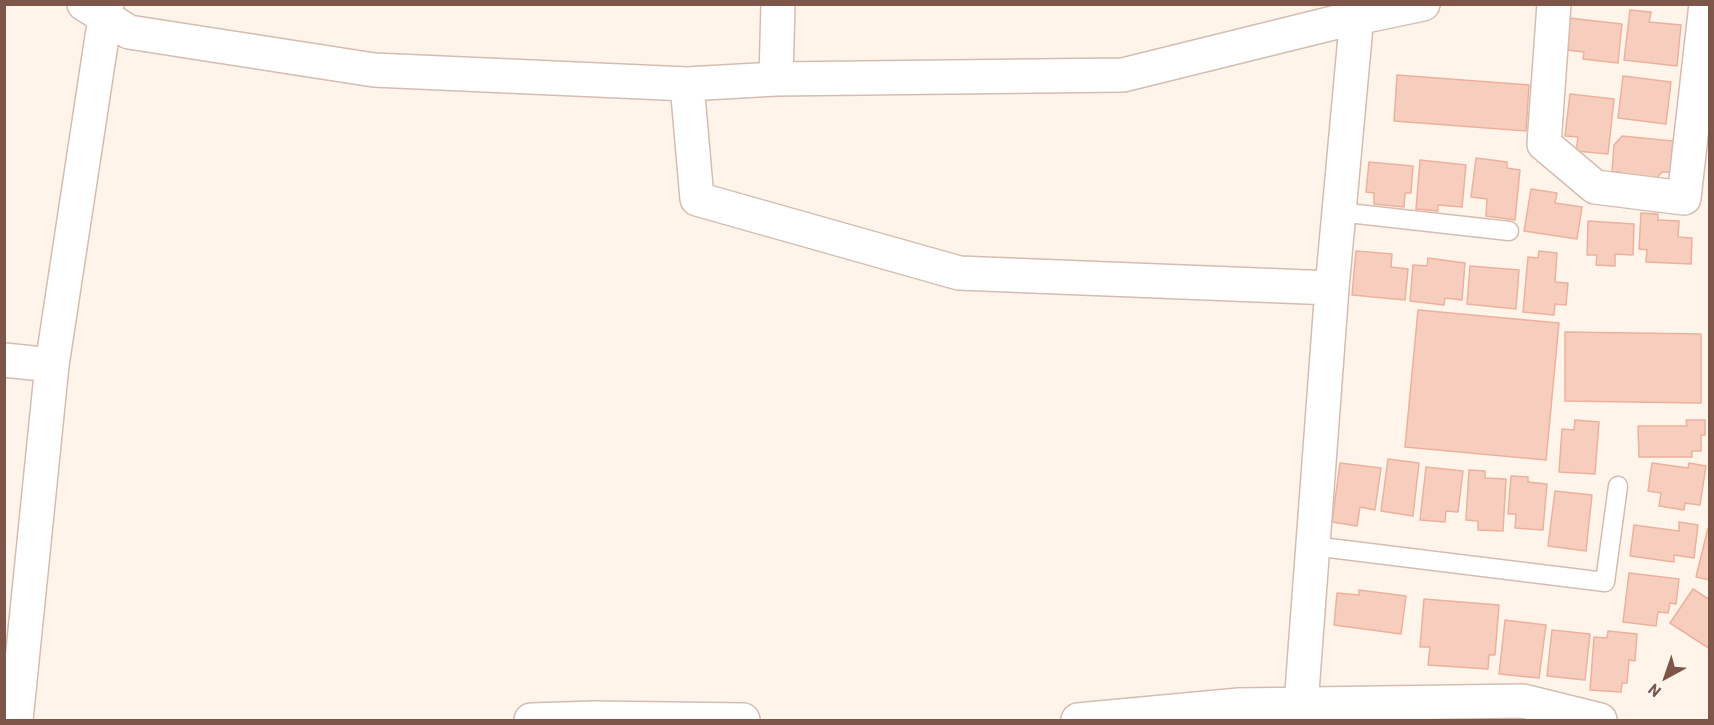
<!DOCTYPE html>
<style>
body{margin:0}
#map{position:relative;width:1714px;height:725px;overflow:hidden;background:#fff4ea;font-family:Barlow,sans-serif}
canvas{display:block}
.frame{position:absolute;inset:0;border:6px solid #7e5549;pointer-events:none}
.north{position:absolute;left:1636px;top:647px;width:60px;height:60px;-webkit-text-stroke:4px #fff8f2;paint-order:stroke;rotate:220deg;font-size:16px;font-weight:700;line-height:24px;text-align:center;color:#7e5549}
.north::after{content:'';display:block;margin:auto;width:21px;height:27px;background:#7e5549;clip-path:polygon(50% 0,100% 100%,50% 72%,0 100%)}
</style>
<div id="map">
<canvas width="1714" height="725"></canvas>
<div class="frame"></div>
<div class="north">N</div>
</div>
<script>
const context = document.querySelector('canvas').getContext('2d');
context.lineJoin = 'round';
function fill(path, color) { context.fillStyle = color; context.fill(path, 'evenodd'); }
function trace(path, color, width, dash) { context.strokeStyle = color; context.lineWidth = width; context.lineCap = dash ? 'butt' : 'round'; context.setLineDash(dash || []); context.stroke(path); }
const building = new Path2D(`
 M 1630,10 L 1651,12 L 1649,22 L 1681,25 L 1677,66 L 1624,60 Z
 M 1569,18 L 1622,24 L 1618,63 L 1583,59 L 1584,52 L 1566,50 Z
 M 1397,75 L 1529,85 L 1526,131 L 1394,121 Z
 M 1623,76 L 1671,82 L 1666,124 L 1618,118 Z
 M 1570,94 L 1614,99 L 1608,154 L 1576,151 L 1578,137 L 1565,136 Z
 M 1622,136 L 1673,141 L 1670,172 L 1662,172 L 1653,182 L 1625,179 L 1620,172 L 1612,172 L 1614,145 Z
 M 1476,158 L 1507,162 L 1507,168 L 1520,170 L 1515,220 L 1486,216 L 1487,199 L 1471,197 Z
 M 1420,160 L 1466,165 L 1462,207 L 1438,205 L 1438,211 L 1416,209 Z
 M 1369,162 L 1413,166 L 1411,193 L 1405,193 L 1404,207 L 1374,204 L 1374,193 L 1366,192 Z
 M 1531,189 L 1557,193 L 1555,203 L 1582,207 L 1577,239 L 1524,231 Z
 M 1641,213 L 1658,214 L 1658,220 L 1679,221 L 1678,237 L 1692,238 L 1691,264 L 1646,262 L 1647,250 L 1639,249 Z
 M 1588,221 L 1634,224 L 1633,255 L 1615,254 L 1615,266 L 1596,265 L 1597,255 L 1587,255 Z
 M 1356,251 L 1392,254 L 1391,267 L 1408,269 L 1405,300 L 1352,295 Z
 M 1539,251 L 1557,253 L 1555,282 L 1568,283 L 1566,305 L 1555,304 L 1554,315 L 1523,312 L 1528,257 L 1538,258 Z
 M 1428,258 L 1465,263 L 1462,300 L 1445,298 L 1444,305 L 1410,301 L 1413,265 L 1427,266 Z
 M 1470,266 L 1519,270 L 1516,309 L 1467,304 Z
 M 1418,310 L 1559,323 L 1546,460 L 1405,447 Z
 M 1565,332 L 1701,334 L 1701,403 L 1565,401 Z
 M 1575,420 L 1599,422 L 1595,474 L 1559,472 L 1562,429 L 1574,430 Z
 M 1686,420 L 1705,420 L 1705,435 L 1701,435 L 1701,451 L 1692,451 L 1692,457 L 1639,457 L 1638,426 L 1687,426 Z
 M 1388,459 L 1419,463 L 1413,516 L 1381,511 Z
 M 1340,463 L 1381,468 L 1375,510 L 1360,507 L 1357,526 L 1332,522 Z
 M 1652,463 L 1688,468 L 1689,463 L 1706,466 L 1700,505 L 1685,503 L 1684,510 L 1659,506 L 1661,493 L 1648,491 Z
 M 1426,467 L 1463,471 L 1458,512 L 1446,511 L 1445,522 L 1420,520 Z
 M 1469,470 L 1485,471 L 1485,478 L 1506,479 L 1503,531 L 1478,530 L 1478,521 L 1466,520 Z
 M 1511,476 L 1528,477 L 1528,482 L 1547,484 L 1543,530 L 1515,528 L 1516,514 L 1508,514 Z
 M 1555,491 L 1592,495 L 1586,551 L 1548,546 Z
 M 1679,522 L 1698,525 L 1694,558 L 1674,555 L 1674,562 L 1630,556 L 1634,525 L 1679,531 Z
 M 1708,528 L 1710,528 L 1710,580 L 1696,577 Z
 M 1629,573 L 1679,579 L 1676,604 L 1670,603 L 1668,613 L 1658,612 L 1656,626 L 1623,622 Z
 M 1693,589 L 1710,600 L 1710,649 L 1670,623 Z
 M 1359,590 L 1406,596 L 1401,634 L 1334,625 L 1337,593 L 1359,595 Z
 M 1424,599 L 1499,605 L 1495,655 L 1489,655 L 1488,669 L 1428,665 L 1430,647 L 1420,647 Z
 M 1505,620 L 1546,625 L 1539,678 L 1499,674 Z
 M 1552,630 L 1590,634 L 1585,680 L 1547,676 Z
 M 1608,631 L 1637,634 L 1635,661 L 1629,660 L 1627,683 L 1622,683 L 1621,692 L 1590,690 L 1594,637 L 1607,638 Z`);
fill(building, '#f7cebe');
trace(building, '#ecb19c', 1.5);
const service = new Path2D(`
 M 1339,212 L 1509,231
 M 1313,546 L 1605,582 L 1618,486`);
const minor = new Path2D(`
 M 84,4 L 129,32 L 374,70 L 687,84 L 776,79 L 1123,75 L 1337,22 L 1423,4
 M 1554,4 L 1544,144 L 1595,187 L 1684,198 L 1706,4
 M 776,79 L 778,4
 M 687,84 L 697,199 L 959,273 L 1332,288
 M 4,360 L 52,365
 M 1301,705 L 1332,288 L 1358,4
 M 16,720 L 52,365 L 107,4
 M 531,720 L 594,718 L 743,720
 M 1078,720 L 1239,705 L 1523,701 L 1600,720`);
trace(service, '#d5bcb0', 21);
trace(minor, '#d5bcb0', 36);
trace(service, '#fff', 18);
trace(minor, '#fff', 33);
</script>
